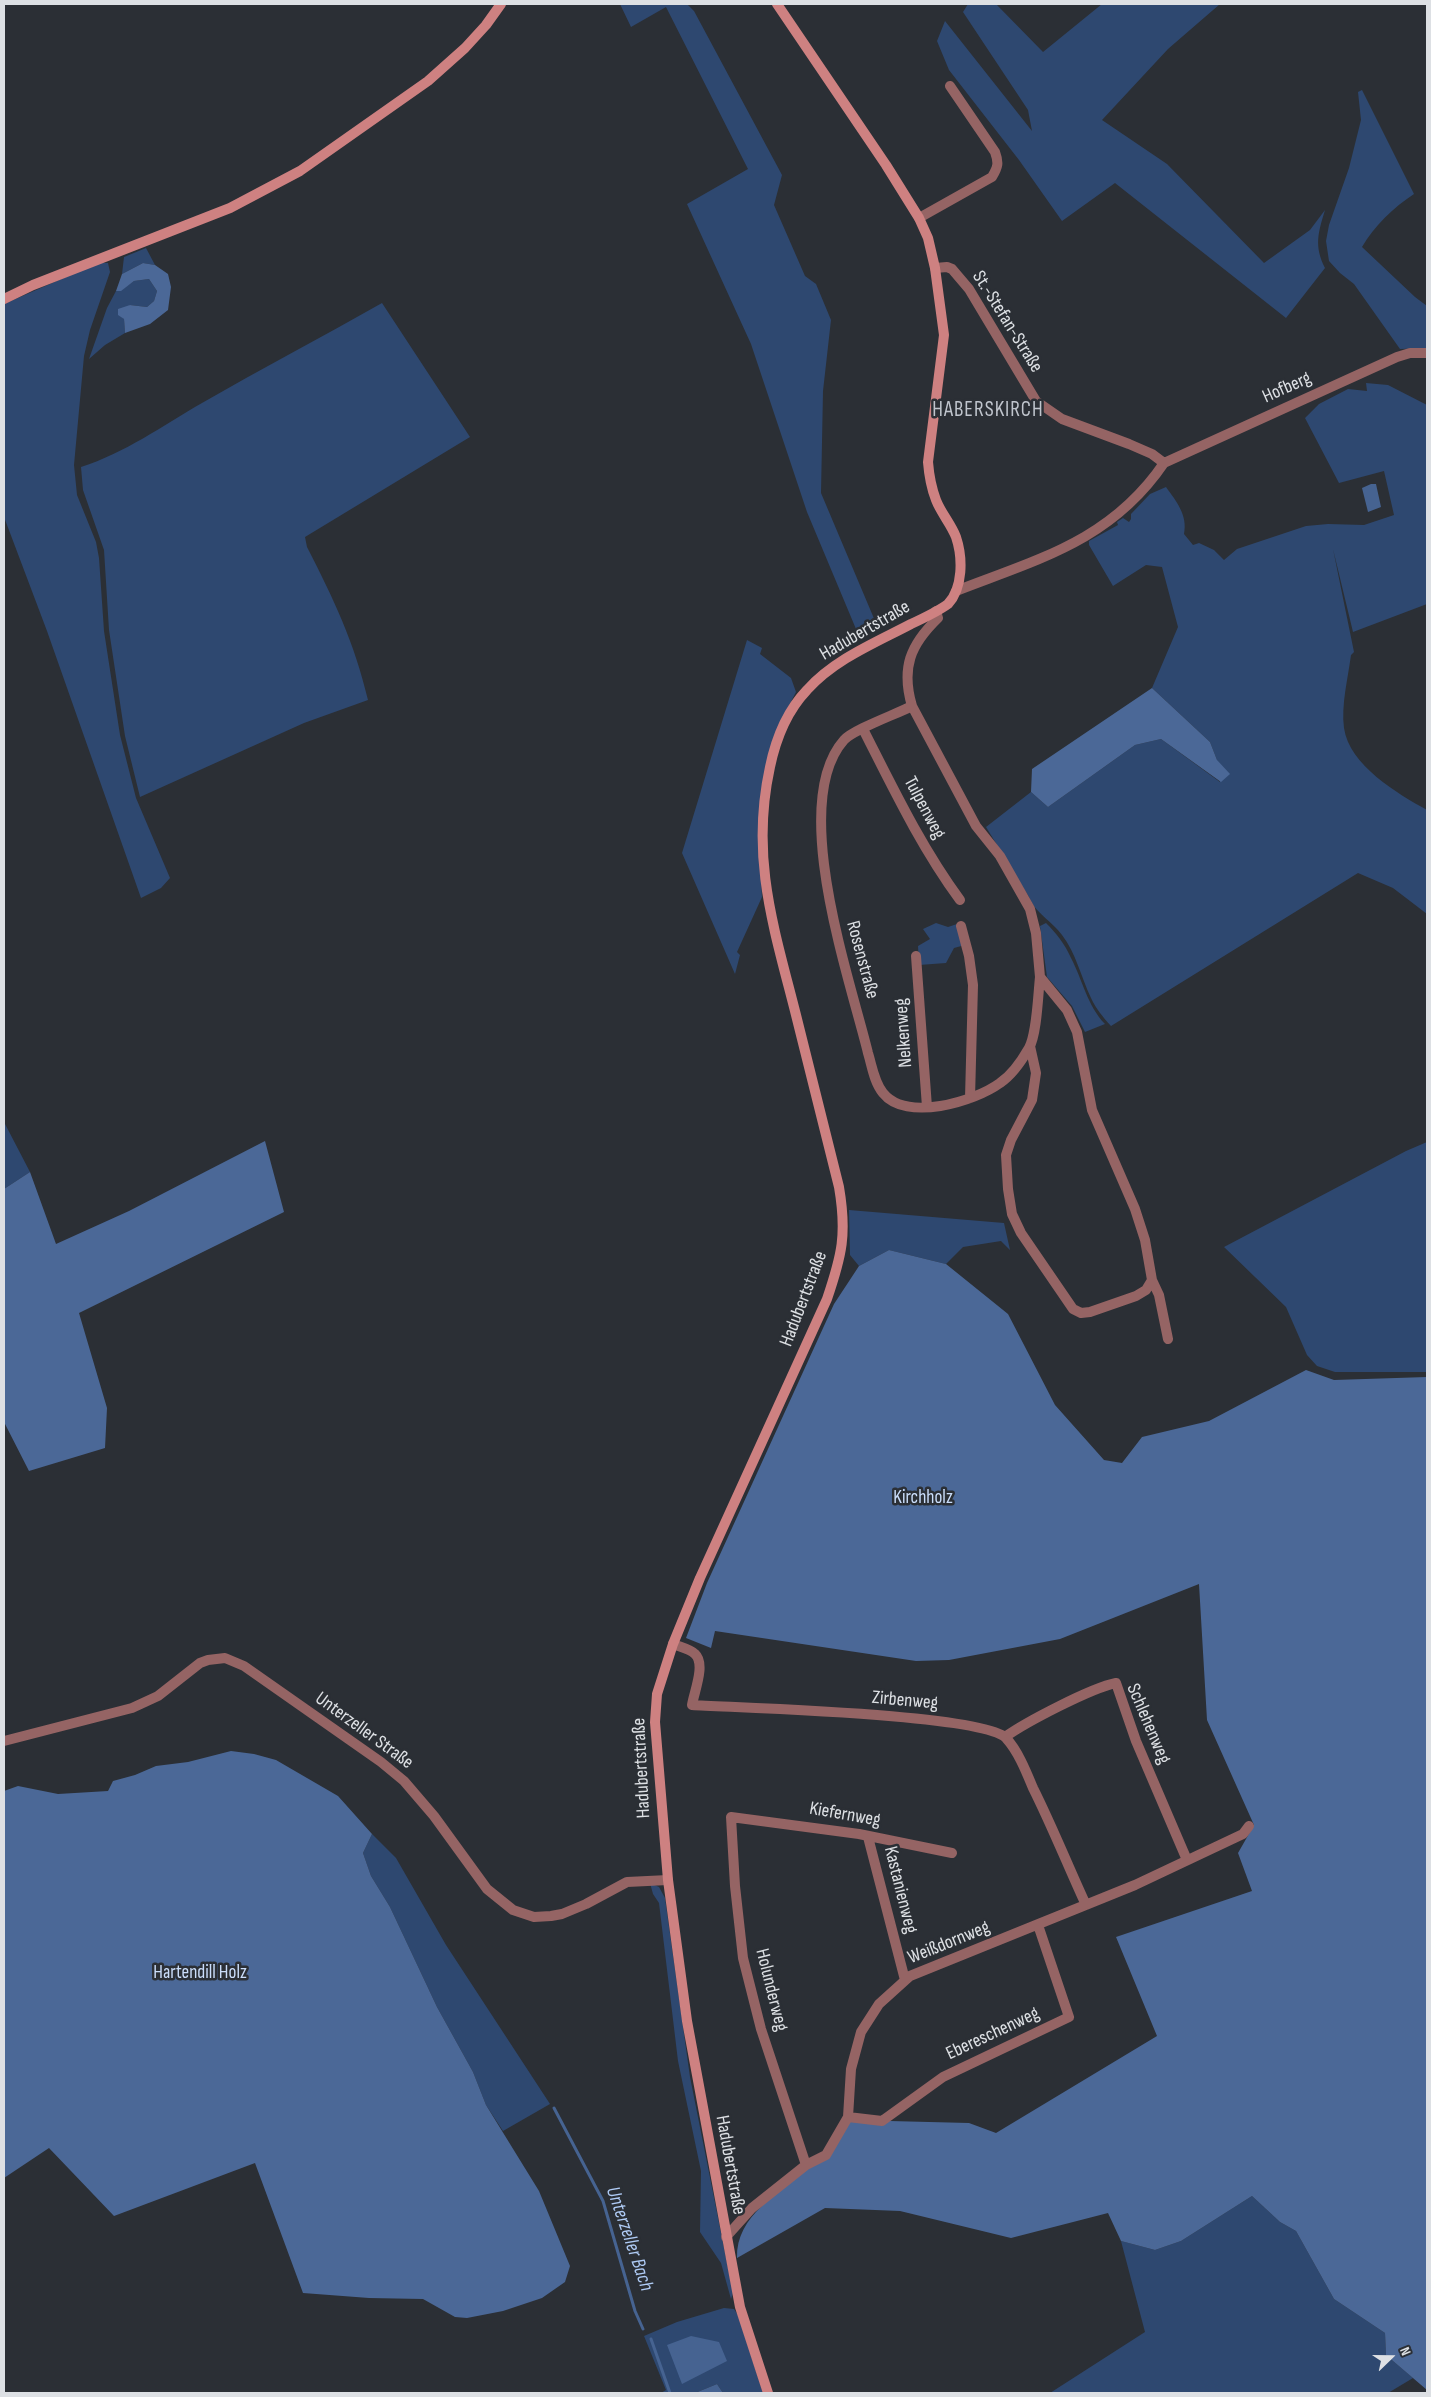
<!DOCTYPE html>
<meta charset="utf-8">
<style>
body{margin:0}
#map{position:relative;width:1431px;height:2397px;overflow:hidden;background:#2b2f35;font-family:"Sofia Sans Condensed",sans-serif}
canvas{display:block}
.frame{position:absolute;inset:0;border:5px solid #dde0e4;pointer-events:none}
.north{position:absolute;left:1366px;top:2332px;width:50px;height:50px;-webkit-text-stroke:4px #2b2f35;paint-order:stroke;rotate:68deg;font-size:14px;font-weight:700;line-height:20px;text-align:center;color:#dde0e4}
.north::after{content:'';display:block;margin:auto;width:18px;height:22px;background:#dde0e4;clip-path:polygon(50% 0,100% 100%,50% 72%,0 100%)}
</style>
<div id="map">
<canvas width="1431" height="2397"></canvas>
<div class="frame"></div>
<div class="north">N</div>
</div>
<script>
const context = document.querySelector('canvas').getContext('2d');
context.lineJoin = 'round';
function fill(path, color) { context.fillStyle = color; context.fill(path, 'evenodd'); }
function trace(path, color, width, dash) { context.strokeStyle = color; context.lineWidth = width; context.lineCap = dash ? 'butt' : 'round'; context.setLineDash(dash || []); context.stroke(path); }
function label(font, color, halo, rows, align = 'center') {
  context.font = font + ' "Sofia Sans Condensed",sans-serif'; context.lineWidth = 5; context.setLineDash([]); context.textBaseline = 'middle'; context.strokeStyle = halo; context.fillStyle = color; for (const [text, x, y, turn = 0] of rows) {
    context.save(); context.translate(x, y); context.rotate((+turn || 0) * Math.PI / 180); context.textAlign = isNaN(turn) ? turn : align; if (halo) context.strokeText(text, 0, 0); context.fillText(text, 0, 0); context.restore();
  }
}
fill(new Path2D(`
 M 620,4 L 687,4 L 694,11 L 782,175 L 774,205 L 805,276 L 816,284 L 831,320 L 823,391 L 821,493 L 878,628 L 844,640 L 856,629 L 807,512 L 751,344 L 687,204 L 748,169 L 666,7 L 631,27 Z
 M 968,4 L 996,4 L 1043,52 L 1102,4 L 1220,4 L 1168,49 L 1102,120 L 1167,164 L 1264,263 L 1310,230 L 1325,210 C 1318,233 1314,246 1325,268 L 1286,318 L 1115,183 L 1062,221 L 1019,160 L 949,70 L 937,41 L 945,21 L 1032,131 L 1028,110 L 963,12 Z
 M 1362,90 L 1414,194 C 1394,207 1374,226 1362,247 L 1415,297 L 1427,306 L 1427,348 L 1400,349 L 1354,284 L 1340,273 L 1329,261 L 1326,241 L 1329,225 L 1349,168 L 1361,120 L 1358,92 Z
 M 146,248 L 155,265 L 143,263 L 122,274 L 124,257 Z
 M 98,263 L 108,263 L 110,272 L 90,330 L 84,356 L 74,465 L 77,495 L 96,542 L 99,558 L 104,631 L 120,735 L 136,798 L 170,878 L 161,888 L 141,898 L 47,631 L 4,517 L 4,304 Z
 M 149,279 L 157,291 L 154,301 L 147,307 L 130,305 L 121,315 L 124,319 L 125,333 L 105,345 L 89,359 L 107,308 L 116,291 L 121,290 L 134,281 Z
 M 382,303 L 470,437 L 305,537 L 307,547 C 334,600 354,641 368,700 L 304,723 L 140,797 L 125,736 L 109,630 L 104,550 L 83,490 L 81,467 C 125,453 162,426 202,403 C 261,369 322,337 382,303 Z
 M 1366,383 L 1388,385 L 1427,405 L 1427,604 L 1353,632 L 1333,549 L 1354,652 L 1351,655 C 1348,678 1341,705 1344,728 C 1349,765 1398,794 1427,810 L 1427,914 L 1393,888 L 1358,873 L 1111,1026 C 1103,1017 1096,1009 1091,998 C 1081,977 1076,953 1062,935 C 1052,921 1035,913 1029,897 L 986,827 L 1031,792 L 1048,807 L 1135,745 L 1161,739 L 1220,782 L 1217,760 L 1210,742 L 1152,688 L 1178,627 L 1162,567 L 1146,565 L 1113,586 L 1089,545 L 1089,541 L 1118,525 L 1117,522 L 1123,518 L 1129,522 L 1131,519 L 1131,514 L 1150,494 L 1166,487 C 1176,501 1188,515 1184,534 L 1193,545 L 1199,543 L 1214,550 L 1224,560 L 1237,549 L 1306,526 L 1328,524 L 1364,525 L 1394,515 L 1384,471 L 1339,483 L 1305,418 L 1319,404 L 1348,389 L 1367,391 Z
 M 747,640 L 762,648 L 760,654 L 791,678 L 796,692 L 782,719 L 758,828 L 762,897 L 737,952 L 740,955 L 735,974 L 682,853 Z
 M 936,923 L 948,927 L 957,924 L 965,945 L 954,948 L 946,963 L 919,965 L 918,946 L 930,939 L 923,929 Z
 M 1046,923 C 1056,933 1065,944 1071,958 C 1083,981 1087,1005 1105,1024 L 1085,1032 L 1072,1006 L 1047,977 L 1040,926 Z
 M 4,1122 L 30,1172 L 4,1189 Z
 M 1427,1142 L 1427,1372 L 1335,1372 L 1317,1366 L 1307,1355 L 1286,1307 L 1224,1247 L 1406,1151 Z
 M 849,1210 L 1004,1223 L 1010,1250 L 1001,1241 L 963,1247 L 946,1264 L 889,1250 L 859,1266 L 850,1255 Z
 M 372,1834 L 396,1858 L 446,1945 L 550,2104 L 503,2131 L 486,2105 L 473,2072 L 437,2007 L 390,1907 L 371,1876 L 363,1853 Z
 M 650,1883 L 659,1887 L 665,1898 L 690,2077 L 733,2293 L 731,2299 L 721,2263 L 700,2232 L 701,2171 L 678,2061 L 659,1903 L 653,1894 Z
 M 1252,2196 L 1280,2222 L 1296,2231 L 1334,2299 L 1385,2333 L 1386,2355 L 1413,2378 L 1388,2393 L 1050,2393 L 1145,2332 L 1121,2241 L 1155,2250 L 1181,2241 Z
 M 724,2308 L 734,2309 L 738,2315 L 763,2393 L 723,2393 L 717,2384 L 695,2393 L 661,2393 L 666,2390 L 644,2336 L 677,2322 Z`), '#2e4870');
fill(new Path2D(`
 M 143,263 L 155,265 L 168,274 L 171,287 L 168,310 L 150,324 L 125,333 L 124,319 L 118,315 L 118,309 L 130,305 L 147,307 L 154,301 L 157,291 L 149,279 L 134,281 L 121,291 L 116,291 L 122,274 Z
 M 1152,688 L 1210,742 L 1217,760 L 1230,774 L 1221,782 L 1161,739 L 1135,745 L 1048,807 L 1031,792 L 1032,769 Z
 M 265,1141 L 284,1212 L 79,1313 L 107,1408 L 105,1448 L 29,1471 L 4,1422 L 4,1189 L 30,1172 L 56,1244 L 129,1211 Z
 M 889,1250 L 946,1264 L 1008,1314 L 1055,1405 L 1104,1460 L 1122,1463 L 1142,1437 L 1209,1421 L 1306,1370 L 1334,1380 L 1427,1377 L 1427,2390 L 1386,2355 L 1385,2333 L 1334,2299 L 1296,2231 L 1280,2222 L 1252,2196 L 1181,2241 L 1155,2250 L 1121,2241 L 1108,2213 L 1011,2238 L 900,2211 L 825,2208 L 737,2258 C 736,2215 779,2194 807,2169 C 823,2155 836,2136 850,2120 L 969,2123 L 996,2133 L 1157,2036 L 1116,1937 L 1252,1891 L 1238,1853 L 1254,1825 L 1207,1720 L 1199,1584 L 1060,1639 L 949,1660 L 916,1661 L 715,1631 L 711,1648 L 686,1638 L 707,1583 L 834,1304 L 859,1266 Z
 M 231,1751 L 254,1754 L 276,1760 L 338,1796 L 372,1834 L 363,1853 L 371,1876 L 390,1907 L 437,2007 L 473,2072 L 486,2105 L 539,2191 L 570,2266 L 565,2282 L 542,2298 L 503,2311 L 467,2318 L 455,2317 L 423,2299 L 369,2298 L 303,2293 L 255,2163 L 114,2216 L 49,2148 L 4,2178 L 4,1791 L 18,1786 L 58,1794 L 108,1791 L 113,1781 L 135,1775 L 156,1766 L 188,1762 Z`), '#4b6897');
fill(new Path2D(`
 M 1371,484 L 1376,484 L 1381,507 L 1368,512 L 1362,488 Z
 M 691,2336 L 719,2342 L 727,2361 L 682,2384 L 667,2345 Z
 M 717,2384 L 723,2393 L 695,2393 Z`), '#466391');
trace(new Path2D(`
 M 554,2108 L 603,2201 L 635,2311 L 643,2329
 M 651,2339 L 670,2393`), '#466391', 3);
trace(new Path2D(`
 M 919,218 L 992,177 C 998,167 999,163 995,152 L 950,86
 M 935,268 L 947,267 L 952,269 L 969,289 L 1036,401 L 1062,419 L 1129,444 L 1152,454 L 1164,463
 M 1164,463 L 1397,357 L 1410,353 L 1427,353
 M 956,591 C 1038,559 1111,541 1164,463
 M 936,611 L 938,618 C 910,645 901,668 912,706 L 976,826 L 1000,856 L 1030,909 L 1036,933 L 1040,977 L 1067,1010 L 1077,1032 L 1092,1110 L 1135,1209 L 1145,1240 L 1152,1280 L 1159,1295 L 1168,1339
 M 912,706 C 897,714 854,729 844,740 C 788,803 850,979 868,1053 C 872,1066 874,1082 883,1093 C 906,1122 974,1102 1000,1083 C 1012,1075 1021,1062 1029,1048 C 1037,1034 1038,995 1040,977
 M 863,729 C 893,788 921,847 960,900
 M 961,926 L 969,956 L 973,985 L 970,1098
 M 916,956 L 927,1107
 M 1030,1046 L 1036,1073 L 1032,1100 L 1011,1140 L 1006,1155 L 1008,1189 L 1012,1214 L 1021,1233 L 1073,1309 L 1081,1313 L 1090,1312 L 1136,1296 L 1146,1290 L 1152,1280
 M 673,1644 C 680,1647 690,1649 695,1654 C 706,1664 694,1692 692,1705 C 739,1708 981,1714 1006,1738 C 1018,1751 1026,1771 1033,1788 C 1052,1826 1068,1866 1086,1905
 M 1005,1737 C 1026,1722 1091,1688 1116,1683 L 1136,1741 L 1187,1860
 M 4,1741 L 132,1708 L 158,1696 L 200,1663 L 208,1660 L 225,1658 L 244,1666 L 381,1762 L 404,1781 L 434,1816 L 487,1889 L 513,1910 L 534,1917 L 551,1916 L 562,1914 L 586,1904 L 627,1882 L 668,1880
 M 868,1837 L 905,1980
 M 848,2117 L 882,2121 L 943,2077 L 1069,2017 L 1038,1925
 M 806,2165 L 761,2029 L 743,1958 L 735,1886 L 731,1817 L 859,1834 L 952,1853
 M 726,2237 L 752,2208 L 806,2165 L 826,2155 L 848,2117 L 851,2069 L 861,2032 L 879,2004 L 910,1976 L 1135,1885 L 1243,1834 L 1249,1826`), '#956464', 10);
trace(new Path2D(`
 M 4,299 L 33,285 L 230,208 L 300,171 L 428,81 L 465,48 L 486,25 L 501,4
 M 768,2393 L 740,2307 L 687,2021 L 668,1880 L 655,1722 L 657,1694 L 673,1644 L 700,1578 L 827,1299 C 842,1255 847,1234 839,1187 C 825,1130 810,1072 796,1015 C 774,928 750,858 770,767 C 776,738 786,712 807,690 C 835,659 875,643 911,624 C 924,618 937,612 948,604 C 963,588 963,558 956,537 C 951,524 941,513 936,500 C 931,487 929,475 928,462 L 944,335 L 935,268 L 928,238 L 919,218 L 886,165 L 777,4`), '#ce8181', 10);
label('19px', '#dde0e4', '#2b2f35', [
 ["St.-Stefan-Straße",1007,322,58],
 ["Hofberg",1287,388,-24],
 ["Hadubertstraße",865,631,-30],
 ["Tulpenweg",924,808,62],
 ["Rosenstraße",862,960,75],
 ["Nelkenweg",904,1033,-94],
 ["Hadubertstraße",804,1299,-69],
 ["Zirbenweg",905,1701,5],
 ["Schlehenweg",1148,1724,67],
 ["Unterzeller Straße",364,1731,36],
 ["Hadubertstraße",642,1768,-93],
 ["Kiefernweg",845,1815,10],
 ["Kastanienweg",900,1890,76],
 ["Weißdornweg",949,1943,-22],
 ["Holunderweg",771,1990,76],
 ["Ebereschenweg",993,2034,-25],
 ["Hadubertstraße",730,2165,80]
]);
label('19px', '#cbdefb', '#2b2f35', [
 ["Kirchholz",923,1498],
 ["Hartendill Holz",200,1973]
]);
label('italic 20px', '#afcbf5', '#2b2f35', [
 ["Unterzeller Bach",629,2239,71]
]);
context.letterSpacing = '1px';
label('21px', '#c0c5cd', '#2b2f35', [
 ["HABERSKIRCH",988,411]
]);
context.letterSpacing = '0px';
</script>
